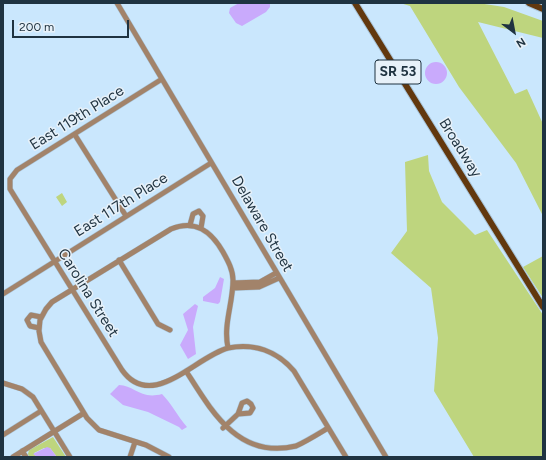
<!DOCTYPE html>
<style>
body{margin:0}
#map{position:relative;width:546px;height:460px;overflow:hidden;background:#cae7fd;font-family:Figtree,sans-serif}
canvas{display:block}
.frame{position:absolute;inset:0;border:4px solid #1f3341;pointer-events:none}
.north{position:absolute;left:494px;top:12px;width:40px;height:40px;-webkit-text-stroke:3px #e7f1f9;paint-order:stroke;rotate:148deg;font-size:11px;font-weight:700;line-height:16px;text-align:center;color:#1f3341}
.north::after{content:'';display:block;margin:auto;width:14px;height:18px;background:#1f3341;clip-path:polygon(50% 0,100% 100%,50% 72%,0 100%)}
.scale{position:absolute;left:12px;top:20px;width:117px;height:18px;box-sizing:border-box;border:2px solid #1f3341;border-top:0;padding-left:5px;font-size:12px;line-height:14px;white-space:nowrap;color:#1f3341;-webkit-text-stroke:3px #e7f1f9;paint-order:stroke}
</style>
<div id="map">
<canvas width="546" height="460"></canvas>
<div class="frame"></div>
<div class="north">N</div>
<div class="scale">200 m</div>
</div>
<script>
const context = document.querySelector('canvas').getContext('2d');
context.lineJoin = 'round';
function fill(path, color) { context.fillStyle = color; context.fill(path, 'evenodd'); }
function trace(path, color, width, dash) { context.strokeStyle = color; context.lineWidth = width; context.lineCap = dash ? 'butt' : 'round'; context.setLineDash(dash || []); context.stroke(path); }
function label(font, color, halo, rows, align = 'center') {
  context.font = font + ' Figtree,sans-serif'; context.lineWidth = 3; context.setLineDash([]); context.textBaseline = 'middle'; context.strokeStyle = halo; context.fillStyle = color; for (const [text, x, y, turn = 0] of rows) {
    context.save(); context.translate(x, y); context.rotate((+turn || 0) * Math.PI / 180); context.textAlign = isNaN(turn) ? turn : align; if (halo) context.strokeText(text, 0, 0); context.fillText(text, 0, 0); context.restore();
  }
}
fill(new Path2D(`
 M 400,3 L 478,3 L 504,7 L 543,21 L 543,38 L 478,22 L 515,94 L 527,89 L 543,124 L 543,216 L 516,163 L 459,87 L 410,6 Z
 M 428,155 L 429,171 L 442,202 L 475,235 L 487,230 L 543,315 L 543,457 L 474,457 L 434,391 L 438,338 L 431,288 L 391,253 L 407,231 L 405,162 Z
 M 62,193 L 67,202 L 62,206 L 56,197 Z
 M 543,256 L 543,298 L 523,267 Z
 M 53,437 L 66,457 L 57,457 L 50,448 L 44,448 L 34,453 L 37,457 L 29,457 L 28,454 L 29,450 Z`), '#bed57e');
fill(new Path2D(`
 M 239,3 L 270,3 L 270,7 L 266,12 L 242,26 L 236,23 L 229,13 L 230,8 Z
 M425 73a11 11 0 1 1 22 0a11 11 0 1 1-22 0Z
 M 220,277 L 224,279 L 220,302 L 218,304 L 203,301 L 203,297 L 215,288 Z
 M 195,304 L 198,306 L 193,327 L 196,354 L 188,359 L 180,345 L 188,330 L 183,314 Z
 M 119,385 C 134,385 140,400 162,394 C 172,404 178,417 187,427 L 182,430 L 179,427 L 148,412 L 123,405 L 110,394 Z
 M 47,447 L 50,448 L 57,457 L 37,457 L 33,454 Z`), '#c9aafc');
const minor = new Path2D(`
 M 117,3 L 386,457
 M 162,79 L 17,170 L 10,179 L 10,189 L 122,370 C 152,412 195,357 228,348
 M 75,135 L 126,216
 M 190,225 L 193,214 L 199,211 L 203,216 L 201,228
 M 119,260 L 158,324 L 170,330
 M 233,283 L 260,282 L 276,273
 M 233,288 L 259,287 L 279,278
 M 3,294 L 211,163
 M 39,328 L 30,326 L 27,320 L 31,315 L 41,317
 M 186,371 C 211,410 238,460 296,446 C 307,441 318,434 328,428
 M 3,383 L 22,389 L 33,397 L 70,457
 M 223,428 L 238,414 L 242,403 L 247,401 L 251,404 L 253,408 L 250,413 L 238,414
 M 3,435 L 41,411
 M 22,451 L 26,457
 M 13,457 L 84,413
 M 130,457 L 135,442
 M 169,457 L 146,445 L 99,430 L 87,418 L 41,342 L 39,331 L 40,320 L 46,309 L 52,302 L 171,229 C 195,219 211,231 223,252 C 228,261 233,270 233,280 C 233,304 223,324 228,348 C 254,343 277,351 294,371 L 346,457`);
const major = new Path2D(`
 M 355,3 L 543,307
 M 529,3 L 543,9`);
trace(minor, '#a8c3d7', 6);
trace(major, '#a8c3d7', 8);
trace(minor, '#a2836a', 5);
trace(major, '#62380e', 6);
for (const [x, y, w] of [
 [398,72,46]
]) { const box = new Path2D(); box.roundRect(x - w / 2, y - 12, w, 24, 3); context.fillStyle = '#e7f1f9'; context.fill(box); trace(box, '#1f3341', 1); }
label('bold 14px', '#1f3341', null, [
 ["SR 53",398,72]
]);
label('15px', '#1f3341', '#e7f1f9', [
 ["East 119th Place",77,118,-32],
 ["Broadway",460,148,58],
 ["East 117th Place",121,205,-32],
 ["Delaware Street",262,224,60],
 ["Carolina Street",88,293,58]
]);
</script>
